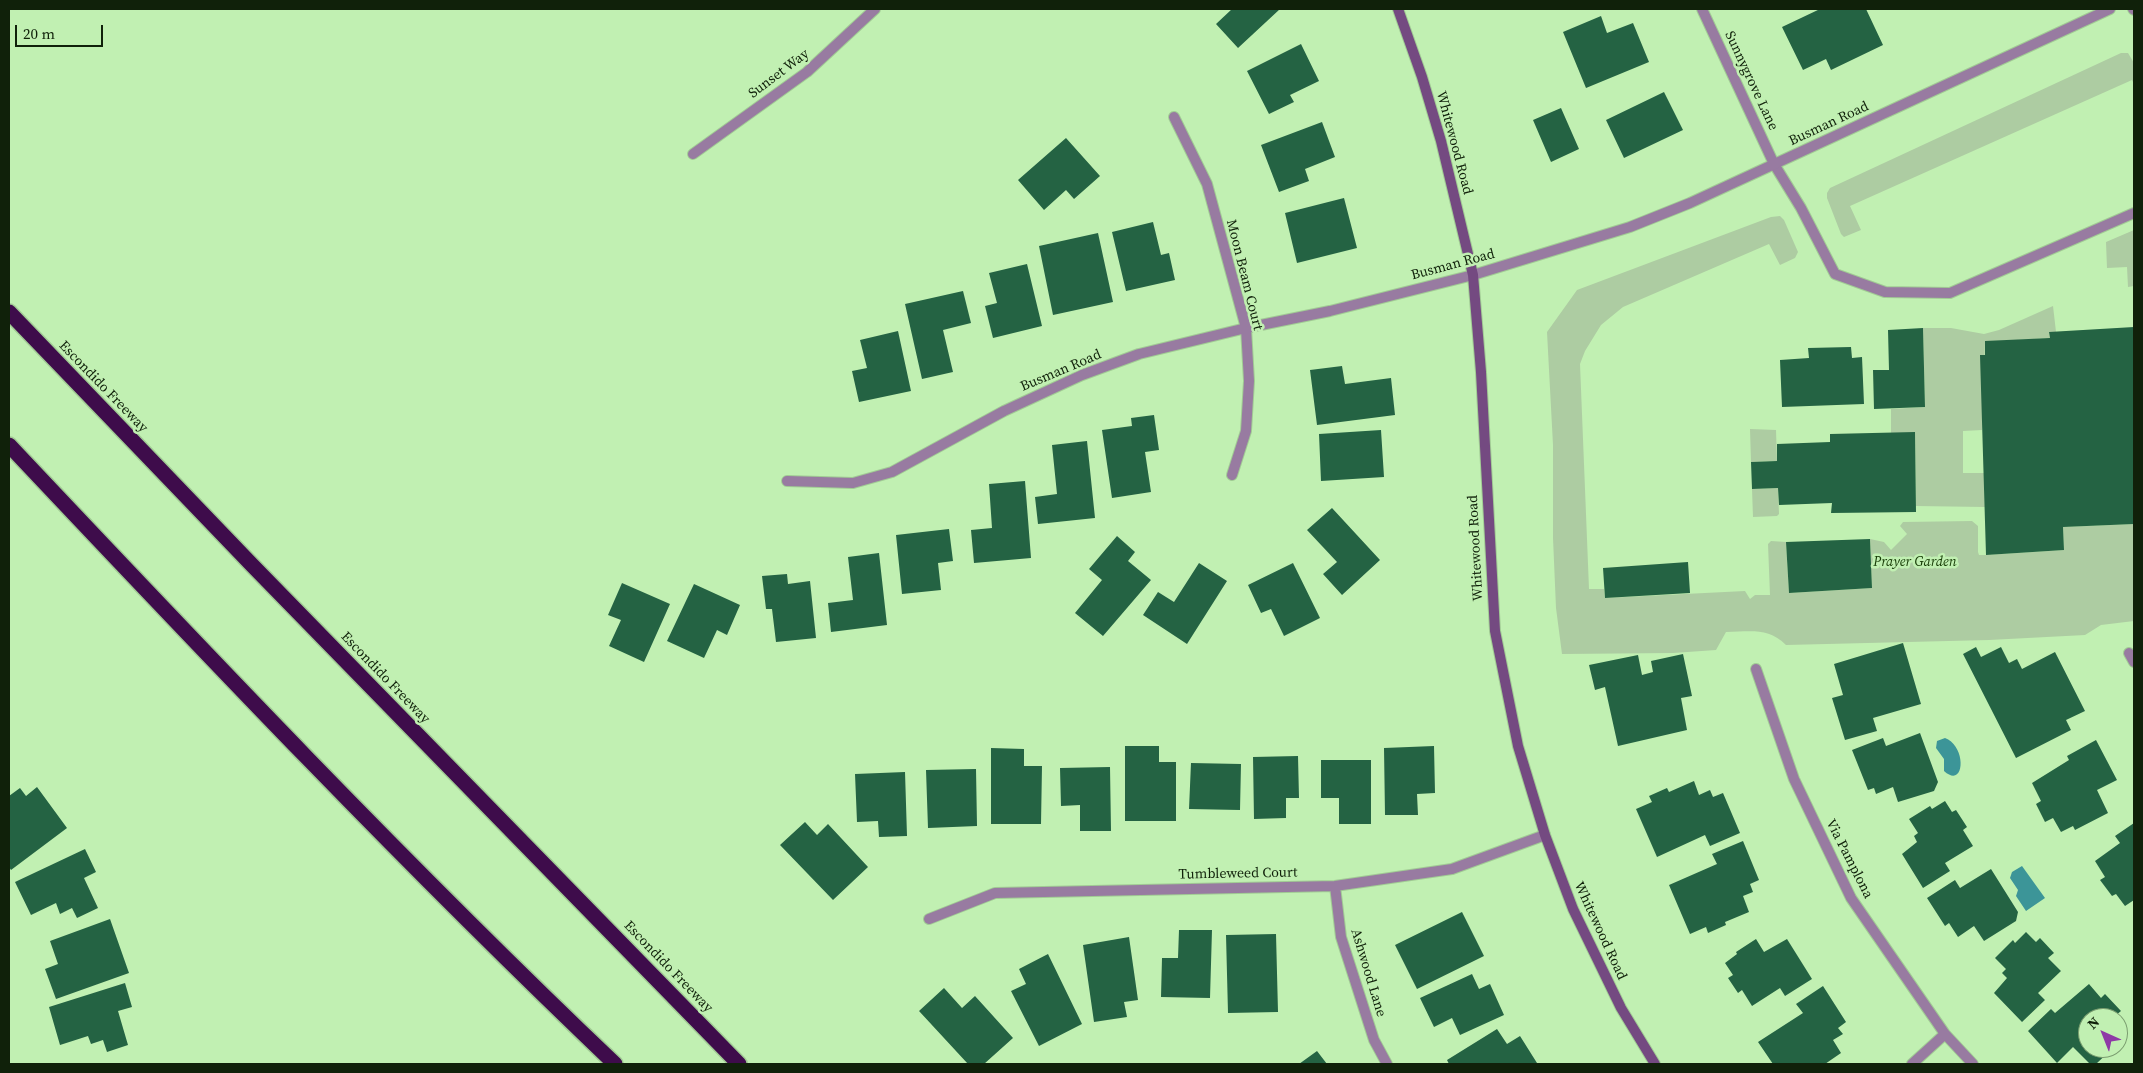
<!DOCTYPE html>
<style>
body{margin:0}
#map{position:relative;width:2143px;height:1073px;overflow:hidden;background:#c1f0b2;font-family:"Source Serif 4",serif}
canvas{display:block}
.frame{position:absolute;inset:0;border:10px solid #10210a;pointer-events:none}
.north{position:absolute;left:2078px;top:1008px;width:50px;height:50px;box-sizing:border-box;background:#c1f0b2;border:1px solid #7a9d6f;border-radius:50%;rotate:316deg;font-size:14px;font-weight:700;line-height:20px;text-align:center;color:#10210a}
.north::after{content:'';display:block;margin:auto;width:18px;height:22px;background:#8e39a6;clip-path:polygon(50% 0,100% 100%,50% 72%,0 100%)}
.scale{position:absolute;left:15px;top:25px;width:88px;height:22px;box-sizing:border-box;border:2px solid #10210a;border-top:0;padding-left:6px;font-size:15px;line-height:18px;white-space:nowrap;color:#10210a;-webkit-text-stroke:4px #c1f0b2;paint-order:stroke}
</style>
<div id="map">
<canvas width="2143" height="1073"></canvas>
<div class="frame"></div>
<div class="north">N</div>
<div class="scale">20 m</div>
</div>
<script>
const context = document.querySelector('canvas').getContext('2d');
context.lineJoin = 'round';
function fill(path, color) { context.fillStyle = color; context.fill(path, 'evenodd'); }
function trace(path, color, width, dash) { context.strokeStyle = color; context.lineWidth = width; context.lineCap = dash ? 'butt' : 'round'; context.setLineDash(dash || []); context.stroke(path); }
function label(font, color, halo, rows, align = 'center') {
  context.font = font + ' "Source Serif 4",serif'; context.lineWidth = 5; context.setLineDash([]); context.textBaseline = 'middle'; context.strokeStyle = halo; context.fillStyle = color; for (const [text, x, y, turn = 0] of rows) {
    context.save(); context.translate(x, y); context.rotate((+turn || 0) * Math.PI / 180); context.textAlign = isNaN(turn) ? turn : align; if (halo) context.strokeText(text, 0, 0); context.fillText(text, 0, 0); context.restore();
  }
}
fill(new Path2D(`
 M 2121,53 L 2128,53 L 2134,63 L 2134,84 L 2132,80 L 1850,206 L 1861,230 L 1844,237 L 1841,234 L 1827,198 L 1827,193 L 1830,188 Z
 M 1780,216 L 1784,220 L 1798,252 L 1795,258 L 1780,265 L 1769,244 L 1623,307 L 1601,325 L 1585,351 L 1580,364 L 1589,589 L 1604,589 L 1605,598 L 1745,591 L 1750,599 L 1755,595 L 1770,595 L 1768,544 L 1771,541 L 1786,542 L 1789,593 L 1872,588 L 1870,539 L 1884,542 L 1891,550 L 1907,534 L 1900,526 L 1903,522 L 1972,521 L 1978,526 L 1978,552 L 1979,555 L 1986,555 L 2064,550 L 2063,527 L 2134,524 L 2134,621 L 2101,625 L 2085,635 L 1989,640 L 1786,645 C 1768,627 1750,632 1726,632 L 1716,650 L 1673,653 L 1562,654 L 1556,608 L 1553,538 L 1553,445 L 1547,332 L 1577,290 L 1771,217 Z
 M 2134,230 L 2134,286 L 2128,287 L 2127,267 L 2107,268 L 2106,242 Z
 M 2053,306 L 2056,332 L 2049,332 L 2050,338 L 1985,342 L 1982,430 L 1963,431 L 1963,473 L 1984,473 L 1985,507 L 1916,506 L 1915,433 L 1891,433 L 1891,409 L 1925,407 L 1923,328 L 1951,328 L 1984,334 L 1999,330 Z
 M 1750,429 L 1776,430 L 1777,461 L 1751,462 Z
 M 1778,488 L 1779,514 L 1777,516 L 1753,517 L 1752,489 Z`), '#adcca2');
fill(new Path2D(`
 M 1945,738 C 1967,746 1965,790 1944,771 L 1944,759 L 1936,748 L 1937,741 Z
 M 2022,866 L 2045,898 L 2026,911 L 2016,896 L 2018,890 L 2010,878 L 2012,872 Z`), '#3c9598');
fill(new Path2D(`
 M 1232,9 L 1280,9 L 1238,48 L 1216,24 Z
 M 1820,9 L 1866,9 L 1883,45 L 1831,70 L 1826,59 L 1803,70 L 1782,27 Z
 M 1601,16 L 1607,33 L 1633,23 L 1649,62 L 1586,88 L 1563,32 Z
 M 1301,44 L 1319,81 L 1290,95 L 1294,102 L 1269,114 L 1247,71 Z
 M 1664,92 L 1683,130 L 1624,158 L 1606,120 Z
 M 1561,108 L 1579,149 L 1551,162 L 1533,120 Z
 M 1322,122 L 1335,157 L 1305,169 L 1309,181 L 1279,192 L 1261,145 Z
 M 1066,138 L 1100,176 L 1074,199 L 1066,190 L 1044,210 L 1018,180 Z
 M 1344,198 L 1357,248 L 1297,263 L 1285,213 Z
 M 1153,222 L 1161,255 L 1169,253 L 1175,280 L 1126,291 L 1112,232 Z
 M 1098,233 L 1113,302 L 1053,315 L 1039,246 Z
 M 1027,264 L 1042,326 L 993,338 L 985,306 L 997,303 L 989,273 Z
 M 963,291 L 971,323 L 943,330 L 953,372 L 922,379 L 905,304 Z
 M 2134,327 L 2134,524 L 2063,527 L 2064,550 L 1986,555 L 1980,355 L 1985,355 L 1985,341 L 2050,338 L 2049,332 Z
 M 1923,328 L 1925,407 L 1874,409 L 1873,370 L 1889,370 L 1888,330 Z
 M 898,331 L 911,391 L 859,402 L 852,371 L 867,368 L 860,340 Z
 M 1851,347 L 1852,358 L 1862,357 L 1864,404 L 1782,407 L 1780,360 L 1809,358 L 1808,348 Z
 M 1342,366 L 1345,384 L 1391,378 L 1395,415 L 1317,425 L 1310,370 Z
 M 1154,415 L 1159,450 L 1145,452 L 1151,492 L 1112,498 L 1102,430 L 1132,426 L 1131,418 Z
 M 1381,430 L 1384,477 L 1321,481 L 1319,434 Z
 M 1915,432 L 1916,512 L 1831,513 L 1832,503 L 1779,505 L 1778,488 L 1752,489 L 1751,462 L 1777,461 L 1777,444 L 1830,442 L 1830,434 Z
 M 1087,441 L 1095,518 L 1038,524 L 1035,497 L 1057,494 L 1052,445 Z
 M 1025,481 L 1031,558 L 974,563 L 971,530 L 992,528 L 989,484 Z
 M 1332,508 L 1380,560 L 1342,595 L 1323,574 L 1337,562 L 1307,530 Z
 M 949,529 L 953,561 L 938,563 L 941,590 L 902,594 L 896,535 Z
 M 1117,536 L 1135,552 L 1128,561 L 1151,580 L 1103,636 L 1075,613 L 1102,580 L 1089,569 Z
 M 1870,539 L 1872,588 L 1789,593 L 1786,542 Z
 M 879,553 L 887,625 L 831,632 L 828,603 L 853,600 L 848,557 Z
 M 1688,562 L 1690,593 L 1605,598 L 1603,568 Z
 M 1199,563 L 1227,581 L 1187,644 L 1143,615 L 1158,592 L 1174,602 Z
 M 1293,563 L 1320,618 L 1284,636 L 1271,609 L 1261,613 L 1248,585 Z
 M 787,574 L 788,584 L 810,581 L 816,638 L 776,642 L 772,609 L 766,609 L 762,576 Z
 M 622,583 L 670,604 L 644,662 L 609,646 L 621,620 L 608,615 Z
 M 694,584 L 740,605 L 727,635 L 717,630 L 704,658 L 667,641 Z
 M 1903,643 L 1921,704 L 1873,718 L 1877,731 L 1845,740 L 1832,698 L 1843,695 L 1834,664 Z
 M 1976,647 L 1981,657 L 2001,647 L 2009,663 L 2017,659 L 2022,669 L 2055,652 L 2085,711 L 2066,720 L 2071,730 L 2016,758 L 1963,654 Z
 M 1683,654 L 1692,696 L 1681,698 L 1687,730 L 1618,746 L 1605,687 L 1595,690 L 1589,665 L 1638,655 L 1642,675 L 1653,672 L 1651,661 Z
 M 1920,733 L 1938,782 L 1934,791 L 1898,802 L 1893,787 L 1876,794 L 1874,788 L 1868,790 L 1852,750 L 1883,738 L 1886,746 Z
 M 2096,740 L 2117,780 L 2097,790 L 2108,813 L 2075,830 L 2073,826 L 2061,832 L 2053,818 L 2045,822 L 2036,804 L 2041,801 L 2032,783 L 2069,760 L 2067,756 Z
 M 1125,746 L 1159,746 L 1159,762 L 1176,762 L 1176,821 L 1125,821 Z
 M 1434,746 L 1435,793 L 1417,794 L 1418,815 L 1385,815 L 1384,748 Z
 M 991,748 L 1024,749 L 1024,766 L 1042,766 L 1041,824 L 991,824 Z
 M 1298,756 L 1299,798 L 1286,798 L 1286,818 L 1254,819 L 1253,757 Z
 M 1321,760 L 1371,760 L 1371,824 L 1339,824 L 1339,798 L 1321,798 Z
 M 1191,763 L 1241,764 L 1240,810 L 1189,809 Z
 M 1110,767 L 1111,831 L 1080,831 L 1080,805 L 1061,806 L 1060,768 Z
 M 976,769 L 977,826 L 928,828 L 926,770 Z
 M 905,772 L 907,836 L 879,837 L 878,821 L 857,822 L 855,774 Z
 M 1694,781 L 1699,795 L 1710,790 L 1713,797 L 1723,793 L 1740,833 L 1710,846 L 1705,835 L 1657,857 L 1636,809 L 1652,802 L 1649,796 L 1667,788 L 1669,792 Z
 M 37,787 L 67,828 L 11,870 L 9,867 L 9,796 L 20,788 L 26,796 Z
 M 1945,801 L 1952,812 L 1956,810 L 1967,827 L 1963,830 L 1973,846 L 1945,863 L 1950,871 L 1923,888 L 1902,854 L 1917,842 L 1914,836 L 1918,833 L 1909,819 L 1930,806 L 1932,809 Z
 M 805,822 L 817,835 L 828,824 L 868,867 L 833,900 L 780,845 Z
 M 2134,823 L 2134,900 L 2125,906 L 2116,894 L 2112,896 L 2100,880 L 2105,877 L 2095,861 L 2120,843 L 2115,836 Z
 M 1743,841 L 1759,880 L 1750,884 L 1753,892 L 1743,896 L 1749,912 L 1725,922 L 1726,925 L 1708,933 L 1706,927 L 1690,934 L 1669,885 L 1717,864 L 1712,854 Z
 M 85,849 L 96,872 L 84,878 L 98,908 L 77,918 L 72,908 L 60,914 L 56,903 L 31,915 L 15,882 Z
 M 1991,869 L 2018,912 L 2016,921 L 1984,941 L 1974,926 L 1958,937 L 1949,923 L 1945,926 L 1927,898 L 1955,880 L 1960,888 Z
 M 1462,912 L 1484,956 L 1417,989 L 1395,945 Z
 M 110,919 L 129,973 L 56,999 L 45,969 L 58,964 L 50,941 Z
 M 1179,930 L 1212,930 L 1210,998 L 1161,997 L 1162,958 L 1178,958 Z
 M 2026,932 L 2036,942 L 2040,938 L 2054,953 L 2048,958 L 2061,971 L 2038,993 L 2045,1000 L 2022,1022 L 1994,993 L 2007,978 L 2002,973 L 2006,969 L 1995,958 L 2013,940 L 2015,943 Z
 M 1276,934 L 1278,1012 L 1228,1013 L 1226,935 Z
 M 1129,937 L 1138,1000 L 1124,1002 L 1127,1017 L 1094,1022 L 1083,945 Z
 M 1756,939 L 1764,952 L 1787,939 L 1812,979 L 1785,996 L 1780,988 L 1752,1006 L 1742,990 L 1738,993 L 1728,978 L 1733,975 L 1725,963 L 1737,954 L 1736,952 Z
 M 1048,954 L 1082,1024 L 1039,1046 L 1011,991 L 1026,984 L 1019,969 Z
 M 1472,974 L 1479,989 L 1490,984 L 1504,1015 L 1460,1035 L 1452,1018 L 1434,1027 L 1420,998 Z
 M 125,983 L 132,1007 L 118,1011 L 128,1045 L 107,1052 L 103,1040 L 91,1044 L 88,1036 L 60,1045 L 49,1007 Z
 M 2089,984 L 2101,998 L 2105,994 L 2121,1011 L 2115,1016 L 2116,1018 L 2088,1018 L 2088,1048 L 2113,1048 L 2096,1064 L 2090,1064 L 2073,1047 L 2057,1063 L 2028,1031 L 2051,1009 L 2055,1013 Z
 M 1823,986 L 1846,1022 L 1838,1028 L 1843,1034 L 1833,1040 L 1841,1053 L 1825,1064 L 1773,1064 L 1758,1042 L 1803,1013 L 1796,1004 Z
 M 944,988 L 962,1008 L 975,996 L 1013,1038 L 984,1064 L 968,1064 L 919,1011 Z
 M 2118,1020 L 2126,1029 L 2118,1036 Z
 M 1497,1029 L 1507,1044 L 1520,1036 L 1537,1063 L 1449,1064 L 1447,1060 Z
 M 1317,1051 L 1327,1064 L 1299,1064 Z`), '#246343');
const service = new Path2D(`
 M 2133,9 L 2134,10
 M 1774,164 L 1801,208 L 1835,274 L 1885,292 L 1950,293 L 2134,213`);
const minor = new Path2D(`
 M 1702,9 L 1774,164
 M 1174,117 L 1207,184 L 1246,328 L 1249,381 L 1246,431 L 1232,475
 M 693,154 L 807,72 L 875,9
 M 787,481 L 853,483 L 892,472 L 1004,411 L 1082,375 L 1139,354 L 1246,328 L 1330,311 L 1473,275 L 1630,227 L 1690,203 L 2110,9
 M 2129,653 L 2134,662
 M 1756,669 L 1794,779 L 1851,898 L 1945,1034 L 1973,1064
 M 1335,886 L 1341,937 L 1374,1040 L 1387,1064
 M 929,919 L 995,893 L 1335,886 L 1452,869 L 1545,835
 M 1912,1064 L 1945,1034`);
const secondary = new Path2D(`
 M 1398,9 L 1422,77 L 1441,141 L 1473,275 L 1481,372 L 1495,631 L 1518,746 L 1545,835 L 1573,909 L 1621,1008 L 1655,1064`);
const motorway = new Path2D(`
 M 9,312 L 252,565 L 739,1064
 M 9,445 C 207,655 406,865 615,1064`);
trace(service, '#a1cb94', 12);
trace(minor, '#a1cb94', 12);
trace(secondary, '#a1cb94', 12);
trace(motorway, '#a1cb94', 18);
trace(service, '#987ba1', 10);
trace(minor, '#987ba1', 10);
trace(secondary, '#744a81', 10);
trace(motorway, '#3e0c4b', 15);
label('14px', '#10210a', '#c1f0b2', [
 ["Sunset Way",779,74,-37],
 ["Sunnygrove Lane",1751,81,65],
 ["Busman Road",1829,124,-25],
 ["Whitewood Road",1454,143,75],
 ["Busman Road",1453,265,-15],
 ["Moon Beam Court",1244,275,76],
 ["Busman Road",1061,371,-23],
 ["Escondido Freeway",103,387,46],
 ["Whitewood Road",1476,548,-93],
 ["Escondido Freeway",385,678,46],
 ["Via Pamplona",1849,859,63],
 ["Tumbleweed Court",1238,874,-1],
 ["Whitewood Road",1600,931,65],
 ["Escondido Freeway",668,967,46],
 ["Ashwood Lane",1368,973,73]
]);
label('italic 14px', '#173c06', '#c1f0b2', [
 ["Prayer Garden",1915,562]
]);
</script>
